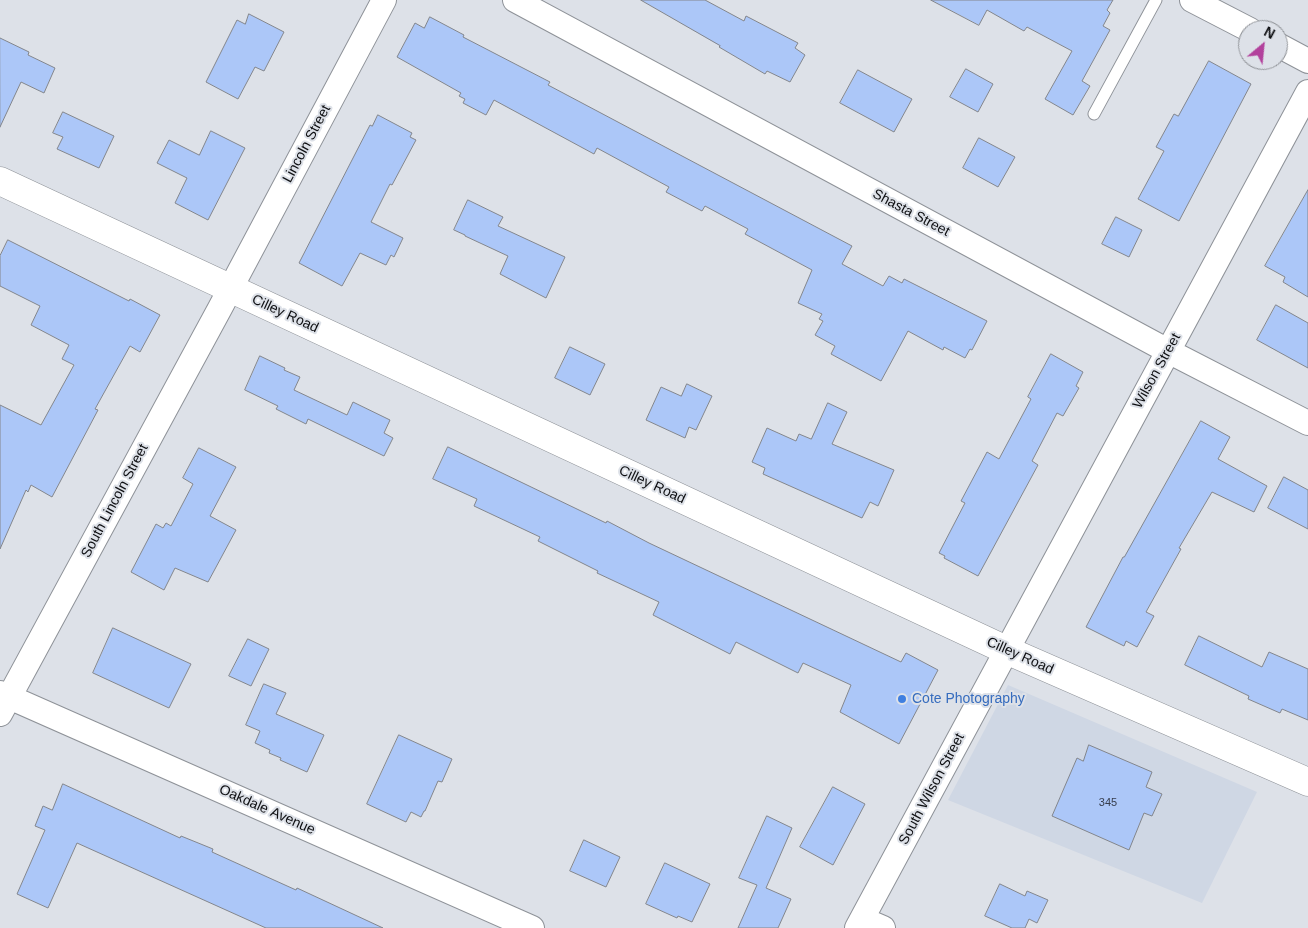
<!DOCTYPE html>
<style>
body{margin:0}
#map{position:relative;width:1308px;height:928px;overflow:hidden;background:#dde1e8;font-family:Helvetica,sans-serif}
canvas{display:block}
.north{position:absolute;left:1238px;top:20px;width:50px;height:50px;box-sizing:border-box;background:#dde1e8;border:1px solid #8a8d92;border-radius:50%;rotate:28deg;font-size:14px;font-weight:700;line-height:20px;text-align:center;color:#0e0f12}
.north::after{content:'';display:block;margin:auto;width:18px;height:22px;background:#b2419c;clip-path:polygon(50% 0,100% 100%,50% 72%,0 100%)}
</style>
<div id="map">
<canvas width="1308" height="928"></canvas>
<div class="north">N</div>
</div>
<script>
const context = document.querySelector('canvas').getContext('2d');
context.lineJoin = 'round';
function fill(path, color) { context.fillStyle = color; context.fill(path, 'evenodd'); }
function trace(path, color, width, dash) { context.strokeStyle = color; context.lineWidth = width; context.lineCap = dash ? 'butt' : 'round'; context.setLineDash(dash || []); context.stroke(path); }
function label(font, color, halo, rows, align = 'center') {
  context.font = font + ' Helvetica,sans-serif'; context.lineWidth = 4; context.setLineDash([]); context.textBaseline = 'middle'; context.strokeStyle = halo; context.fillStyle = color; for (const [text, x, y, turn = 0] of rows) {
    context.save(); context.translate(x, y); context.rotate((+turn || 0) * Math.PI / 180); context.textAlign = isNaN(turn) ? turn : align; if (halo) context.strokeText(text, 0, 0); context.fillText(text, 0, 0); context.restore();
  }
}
fill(new Path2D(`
 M 1008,685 L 1257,792 L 1202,903 L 948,800 Z`), '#cfd7e4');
const building = new Path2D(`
 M 641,0 L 705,0 L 744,21 L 746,16 L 798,43 L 795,48 L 805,55 L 790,82 L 767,71 L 765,74 L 719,47 L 720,46 Z
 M 931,0 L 1113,0 L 1107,10 L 1110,13 L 1103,26 L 1110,30 L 1082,81 L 1090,86 L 1073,115 L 1045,99 L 1072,51 L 1027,27 L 1024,31 L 987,10 L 979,25 Z
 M 249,14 L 284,32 L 264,71 L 255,67 L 238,99 L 206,82 L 237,20 L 245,24 Z
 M 430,17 L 464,35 L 463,37 L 550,82 L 548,85 L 852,246 L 842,264 L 883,286 L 889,276 L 902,283 L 904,279 L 987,321 L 972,350 L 970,349 L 965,358 L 944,347 L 943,350 L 908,331 L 881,381 L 831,354 L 835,346 L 815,335 L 823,321 L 819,319 L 822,314 L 798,303 L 812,270 L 745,234 L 748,229 L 705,206 L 702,211 L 666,192 L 669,187 L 597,148 L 594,154 L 494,100 L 486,115 L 463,103 L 465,99 L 459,96 L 461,93 L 397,57 L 415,23 L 424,28 Z
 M 0,38 L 29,52 L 28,55 L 55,68 L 44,93 L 21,82 L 0,127 Z
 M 1209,61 L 1251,84 L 1179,221 L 1138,199 L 1164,151 L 1156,147 L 1174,114 L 1178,116 Z
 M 966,69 L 993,84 L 978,112 L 950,97 Z
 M 858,70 L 912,99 L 894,132 L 840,103 Z
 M 63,112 L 114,136 L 99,168 L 57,149 L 63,137 L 53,133 Z
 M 378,115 L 412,133 L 410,137 L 416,140 L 392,185 L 390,184 L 371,222 L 403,238 L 394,257 L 391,255 L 386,265 L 360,253 L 342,286 L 299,263 L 370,125 L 372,126 Z
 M 211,131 L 245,148 L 208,220 L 175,203 L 187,178 L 157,163 L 169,140 L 199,155 Z
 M 979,138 L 1015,157 L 998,187 L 963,168 Z
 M 1308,190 L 1308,297 L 1283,282 L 1285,277 L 1265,266 Z
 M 468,200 L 503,217 L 498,226 L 565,257 L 546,298 L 500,274 L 508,256 L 465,236 L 465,235 L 454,230 Z
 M 1116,217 L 1142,230 L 1129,257 L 1102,244 Z
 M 8,240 L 129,301 L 130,299 L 160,315 L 140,352 L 130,346 L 95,409 L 98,410 L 52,497 L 31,485 L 28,492 L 26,490 L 0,549 L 0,405 L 41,425 L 74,365 L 62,359 L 69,345 L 31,325 L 40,306 L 0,286 L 0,256 Z
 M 1276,305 L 1308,323 L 1308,368 L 1257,340 Z
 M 570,347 L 605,364 L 590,395 L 555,378 Z
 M 1051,354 L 1083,372 L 1076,386 L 1079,388 L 1063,416 L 1057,413 L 1032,461 L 1038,465 L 978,576 L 944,558 L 945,556 L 939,553 L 965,503 L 961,501 L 987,452 L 999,459 L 1031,399 L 1028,397 Z
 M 260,356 L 285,368 L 284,370 L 300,377 L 294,390 L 347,415 L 353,402 L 390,420 L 384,433 L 393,438 L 384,456 L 308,419 L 306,424 L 276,409 L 278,406 L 245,390 Z
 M 687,384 L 712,396 L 696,430 L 689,427 L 685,438 L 646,420 L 661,387 L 681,396 Z
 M 828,403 L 847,412 L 832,444 L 894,470 L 878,506 L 870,502 L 862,518 L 763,474 L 765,468 L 752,462 L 767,428 L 796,441 L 799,434 L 811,439 Z
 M 1201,421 L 1230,437 L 1218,459 L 1267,486 L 1254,512 L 1212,492 L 1179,548 L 1181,549 L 1146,612 L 1154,616 L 1137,647 L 1126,641 L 1124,646 L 1086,627 L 1123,557 L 1124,557 Z
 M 448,447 L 606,523 L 607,521 L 649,543 L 901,662 L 906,653 L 938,670 L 899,744 L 840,712 L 851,685 L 803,663 L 798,673 L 736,642 L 730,654 L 653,615 L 659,602 L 597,573 L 598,571 L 538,541 L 540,537 L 474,506 L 477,499 L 433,479 Z
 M 199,448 L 236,467 L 210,516 L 236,530 L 208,582 L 175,568 L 164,590 L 131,572 L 156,524 L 163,528 L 166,523 L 171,526 L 193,484 L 183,478 Z
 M 1284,477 L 1308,490 L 1308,529 L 1268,508 Z
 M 113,628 L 191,664 L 169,708 L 93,673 Z
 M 1199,636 L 1262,667 L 1269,652 L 1308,669 L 1308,720 L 1282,709 L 1280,713 L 1248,699 L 1249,696 L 1185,665 Z
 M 248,639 L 269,649 L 251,686 L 229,676 Z
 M 264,684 L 286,693 L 276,714 L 324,735 L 307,772 L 280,760 L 281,758 L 269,753 L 270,750 L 255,743 L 260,731 L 246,725 Z
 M 399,735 L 452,759 L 442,782 L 438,781 L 425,811 L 424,811 L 421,817 L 411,812 L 406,822 L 367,804 Z
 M 1089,745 L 1152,772 L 1146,787 L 1162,794 L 1152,816 L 1144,813 L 1129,850 L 1052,816 L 1077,758 L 1083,761 Z
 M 63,784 L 180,838 L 181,836 L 213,849 L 212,852 L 296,890 L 297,888 L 383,928 L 266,928 L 77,843 L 48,908 L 17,894 L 45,830 L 35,826 L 43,806 L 52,810 Z
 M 833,787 L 865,804 L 833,865 L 800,847 Z
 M 767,816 L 792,828 L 766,888 L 791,899 L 778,928 L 738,928 L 757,885 L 739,878 Z
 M 584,840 L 620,857 L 606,887 L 570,871 Z
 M 665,863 L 710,884 L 692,922 L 678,916 L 677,918 L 646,904 Z
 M 1000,884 L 1025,896 L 1027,891 L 1048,900 L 1037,923 L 1029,919 L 1025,928 L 1012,928 L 985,916 Z`);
fill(building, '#acc7f8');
trace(building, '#83868c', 1);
const service = new Path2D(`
 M 1094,114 L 1156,0`);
const minor = new Path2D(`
 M 515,0 L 1168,351 L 1308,423
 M 1192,0 L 1250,30
 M 1278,45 L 1308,61
 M 0,693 L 532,928
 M 0,714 L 219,310 L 384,0
 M 862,919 L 883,928
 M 857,928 L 1308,92`);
const tertiary = new Path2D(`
 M 0,181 L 1006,650 L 1308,782`);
trace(service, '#8e9298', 13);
trace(minor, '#8e9298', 26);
trace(tertiary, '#8e9298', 29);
trace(service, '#fff', 11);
trace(minor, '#fff', 24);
trace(tertiary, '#fff', 28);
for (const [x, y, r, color] of [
 [902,699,5,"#3f7fe0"]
]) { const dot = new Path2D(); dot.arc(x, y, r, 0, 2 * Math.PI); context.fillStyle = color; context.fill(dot); trace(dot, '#dde1e8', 2); }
label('11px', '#363d4c', null, [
 ["345",1108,803]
]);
label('14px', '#0e0f12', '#dde1e8', [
 ["Lincoln Street",307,144,-62],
 ["Shasta Street",911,213,28],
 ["Cilley Road",285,314,25],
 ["Wilson Street",1157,371,-61],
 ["Cilley Road",652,485,25],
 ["South Lincoln Street",115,501,-62],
 ["Cilley Road",1020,656,24],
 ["South Wilson Street",932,789,-62],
 ["Oakdale Avenue",267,810,24]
]);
label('14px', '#366cbe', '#dde1e8', [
 ["Cote Photography",912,699]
], 'left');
</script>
